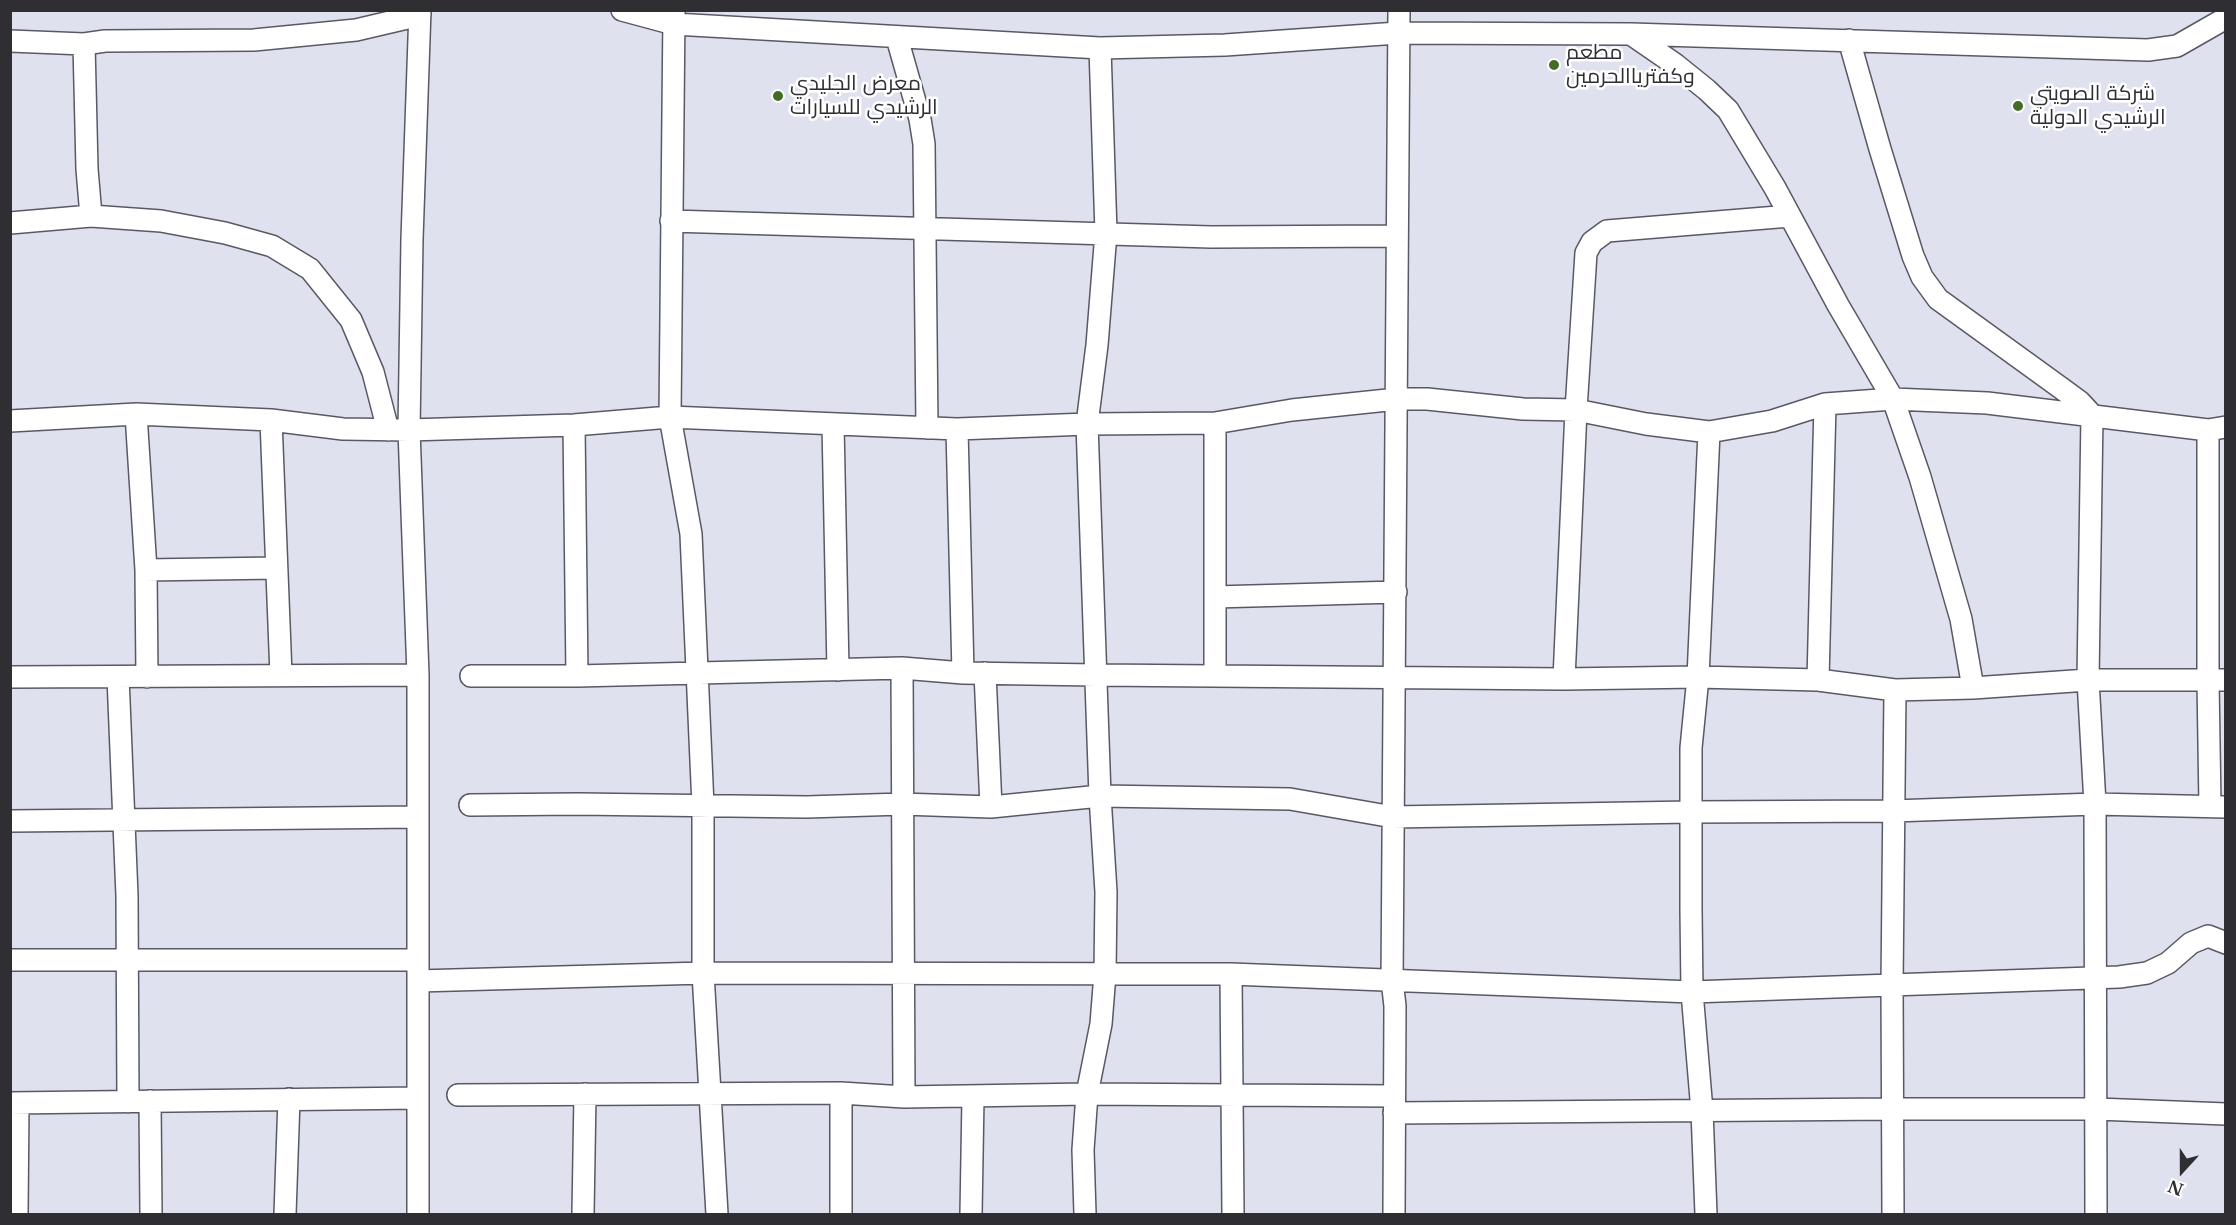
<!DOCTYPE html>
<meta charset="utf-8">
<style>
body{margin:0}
#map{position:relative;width:2236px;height:1225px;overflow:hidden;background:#e0e1ef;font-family:"Libre Baskerville",serif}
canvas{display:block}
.frame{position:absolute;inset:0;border:12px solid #2e2e33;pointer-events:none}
.north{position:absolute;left:2152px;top:1141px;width:60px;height:60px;-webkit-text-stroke:4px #fff;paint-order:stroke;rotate:201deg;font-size:16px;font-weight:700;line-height:24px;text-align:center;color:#2e2e33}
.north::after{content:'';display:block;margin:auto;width:21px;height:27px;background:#2e2e33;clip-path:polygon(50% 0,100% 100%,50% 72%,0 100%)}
</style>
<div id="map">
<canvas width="2236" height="1225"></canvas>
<div class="frame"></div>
<div class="north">N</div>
</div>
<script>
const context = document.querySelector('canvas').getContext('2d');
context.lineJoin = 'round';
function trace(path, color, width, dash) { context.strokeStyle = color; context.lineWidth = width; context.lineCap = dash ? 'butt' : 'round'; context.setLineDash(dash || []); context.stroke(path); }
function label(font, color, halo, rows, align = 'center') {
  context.font = font + ' "Libre Baskerville",Cairo,serif'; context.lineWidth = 5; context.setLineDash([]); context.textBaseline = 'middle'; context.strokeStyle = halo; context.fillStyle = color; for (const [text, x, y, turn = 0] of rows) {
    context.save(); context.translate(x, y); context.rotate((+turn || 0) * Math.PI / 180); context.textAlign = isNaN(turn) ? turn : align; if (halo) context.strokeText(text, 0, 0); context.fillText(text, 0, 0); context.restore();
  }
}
const minor = new Path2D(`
 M 622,10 L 674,24 L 1100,48 L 1225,45 L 1398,33 L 1631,34 L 2148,50 L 2177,46 L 2226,18
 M 674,11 L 670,417 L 691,534 L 703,806 L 703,973 L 717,1214
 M 1631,34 L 1676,65 L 1707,90 L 1728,110 L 1775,188 L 1838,305 L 1893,399 L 1920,477 L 1961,619 L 1973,688
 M 897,38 L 920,119 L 924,144 L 927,428
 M 1849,40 L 1880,149 L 1913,256 L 1922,277 L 1938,299 L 2061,388 L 2080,402 L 2092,415 L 2088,680 L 2095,804 L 2096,1214
 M 10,41 L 84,44 L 105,41 L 254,40 L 356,30 L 420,15
 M 84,44 L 87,169 L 91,216
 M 671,221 L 1211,237 L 1396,236
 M 10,223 L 91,216 L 161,221 L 225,233 L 272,246 L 310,269 L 351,320 L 373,372 L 388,430
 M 136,414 L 146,570 L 147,677
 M 271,420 L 281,675
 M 10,421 L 136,414 L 271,420 L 343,429 L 409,430 L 574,425 L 670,417 L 957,429 L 1087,424 L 1215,423 L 1292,410 L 1397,399 L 1427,399 L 1523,409 L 1576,410 L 1646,424 L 1709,432 L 1772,421 L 1825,404 L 1893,399 L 1987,403 L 2208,430 L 2226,427
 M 833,424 L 838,670
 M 574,425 L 577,676
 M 957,429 L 963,673
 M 2208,430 L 2208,681 L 2210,806
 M 146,570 L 276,568
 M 1215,597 L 1396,592
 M 902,668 L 904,1097
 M 985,673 L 991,807
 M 1215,674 L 1215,423
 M 471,676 L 577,676 L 902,668 L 963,673 L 1096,675 L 1564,679 L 1698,677 L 1818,680 L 1895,690 L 1973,688 L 2088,680 L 2226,680
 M 10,677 L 418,675
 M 118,677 L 127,896 L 128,1102
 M 1564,679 L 1576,410 L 1586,253 L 1592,242 L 1607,231 L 1790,216
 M 1818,680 L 1825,404
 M 470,805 L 578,804 L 807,807 L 902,804 L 991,807 L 1100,796 L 1290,799 L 1393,817 L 1691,812 L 1893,811 L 2095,804 L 2226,807
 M 10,821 L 418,817
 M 10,960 L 418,960
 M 1231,974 L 1233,1214
 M 418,981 L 703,973 L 1231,974 L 1692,992 L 2119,977 L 2147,973 L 2168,963 L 2191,943 L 2208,936 L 2226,943
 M 841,1093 L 841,1214
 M 458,1095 L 841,1093 L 904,1097 L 1087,1094 L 1394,1096
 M 150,1101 L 151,1214
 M 10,1103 L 418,1098
 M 1394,1113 L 1891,1109 L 2097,1109 L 2226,1114
 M 17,1214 L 18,1103
 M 285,1214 L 289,1099
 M 418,1214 L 418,675 L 409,430 L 412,239 L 420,10
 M 583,1214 L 585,1094
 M 971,1214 L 973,1097
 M 1085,1214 L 1083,1150 L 1087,1094 L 1101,1024 L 1105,974 L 1106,892 L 1100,796 L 1087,424 L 1097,345 L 1106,233 L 1100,48
 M 1394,1214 L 1395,1006 L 1392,980 L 1399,10
 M 1706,1214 L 1702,1111 L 1692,992 L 1691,910 L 1691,748 L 1698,677 L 1709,432
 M 1893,1214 L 1892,985 L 1895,690`);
trace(minor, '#595965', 24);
trace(minor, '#fff', 21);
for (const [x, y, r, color] of [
 [1554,65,6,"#446c27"],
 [778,96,6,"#446c27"],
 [2018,106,6,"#446c27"]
]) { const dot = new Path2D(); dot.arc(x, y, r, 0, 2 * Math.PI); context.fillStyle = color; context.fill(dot); trace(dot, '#fff', 2); }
label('21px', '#2e2e33', '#fff', [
 ["مطعم",1566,53],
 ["وكفترياالحرمين",1566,77],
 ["معرض الجليدي",790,84],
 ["الرشيدي للسيارات",790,108],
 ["شركة الصويتي",2030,94],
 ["الرشيدي الدولية",2030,118]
], 'left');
</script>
